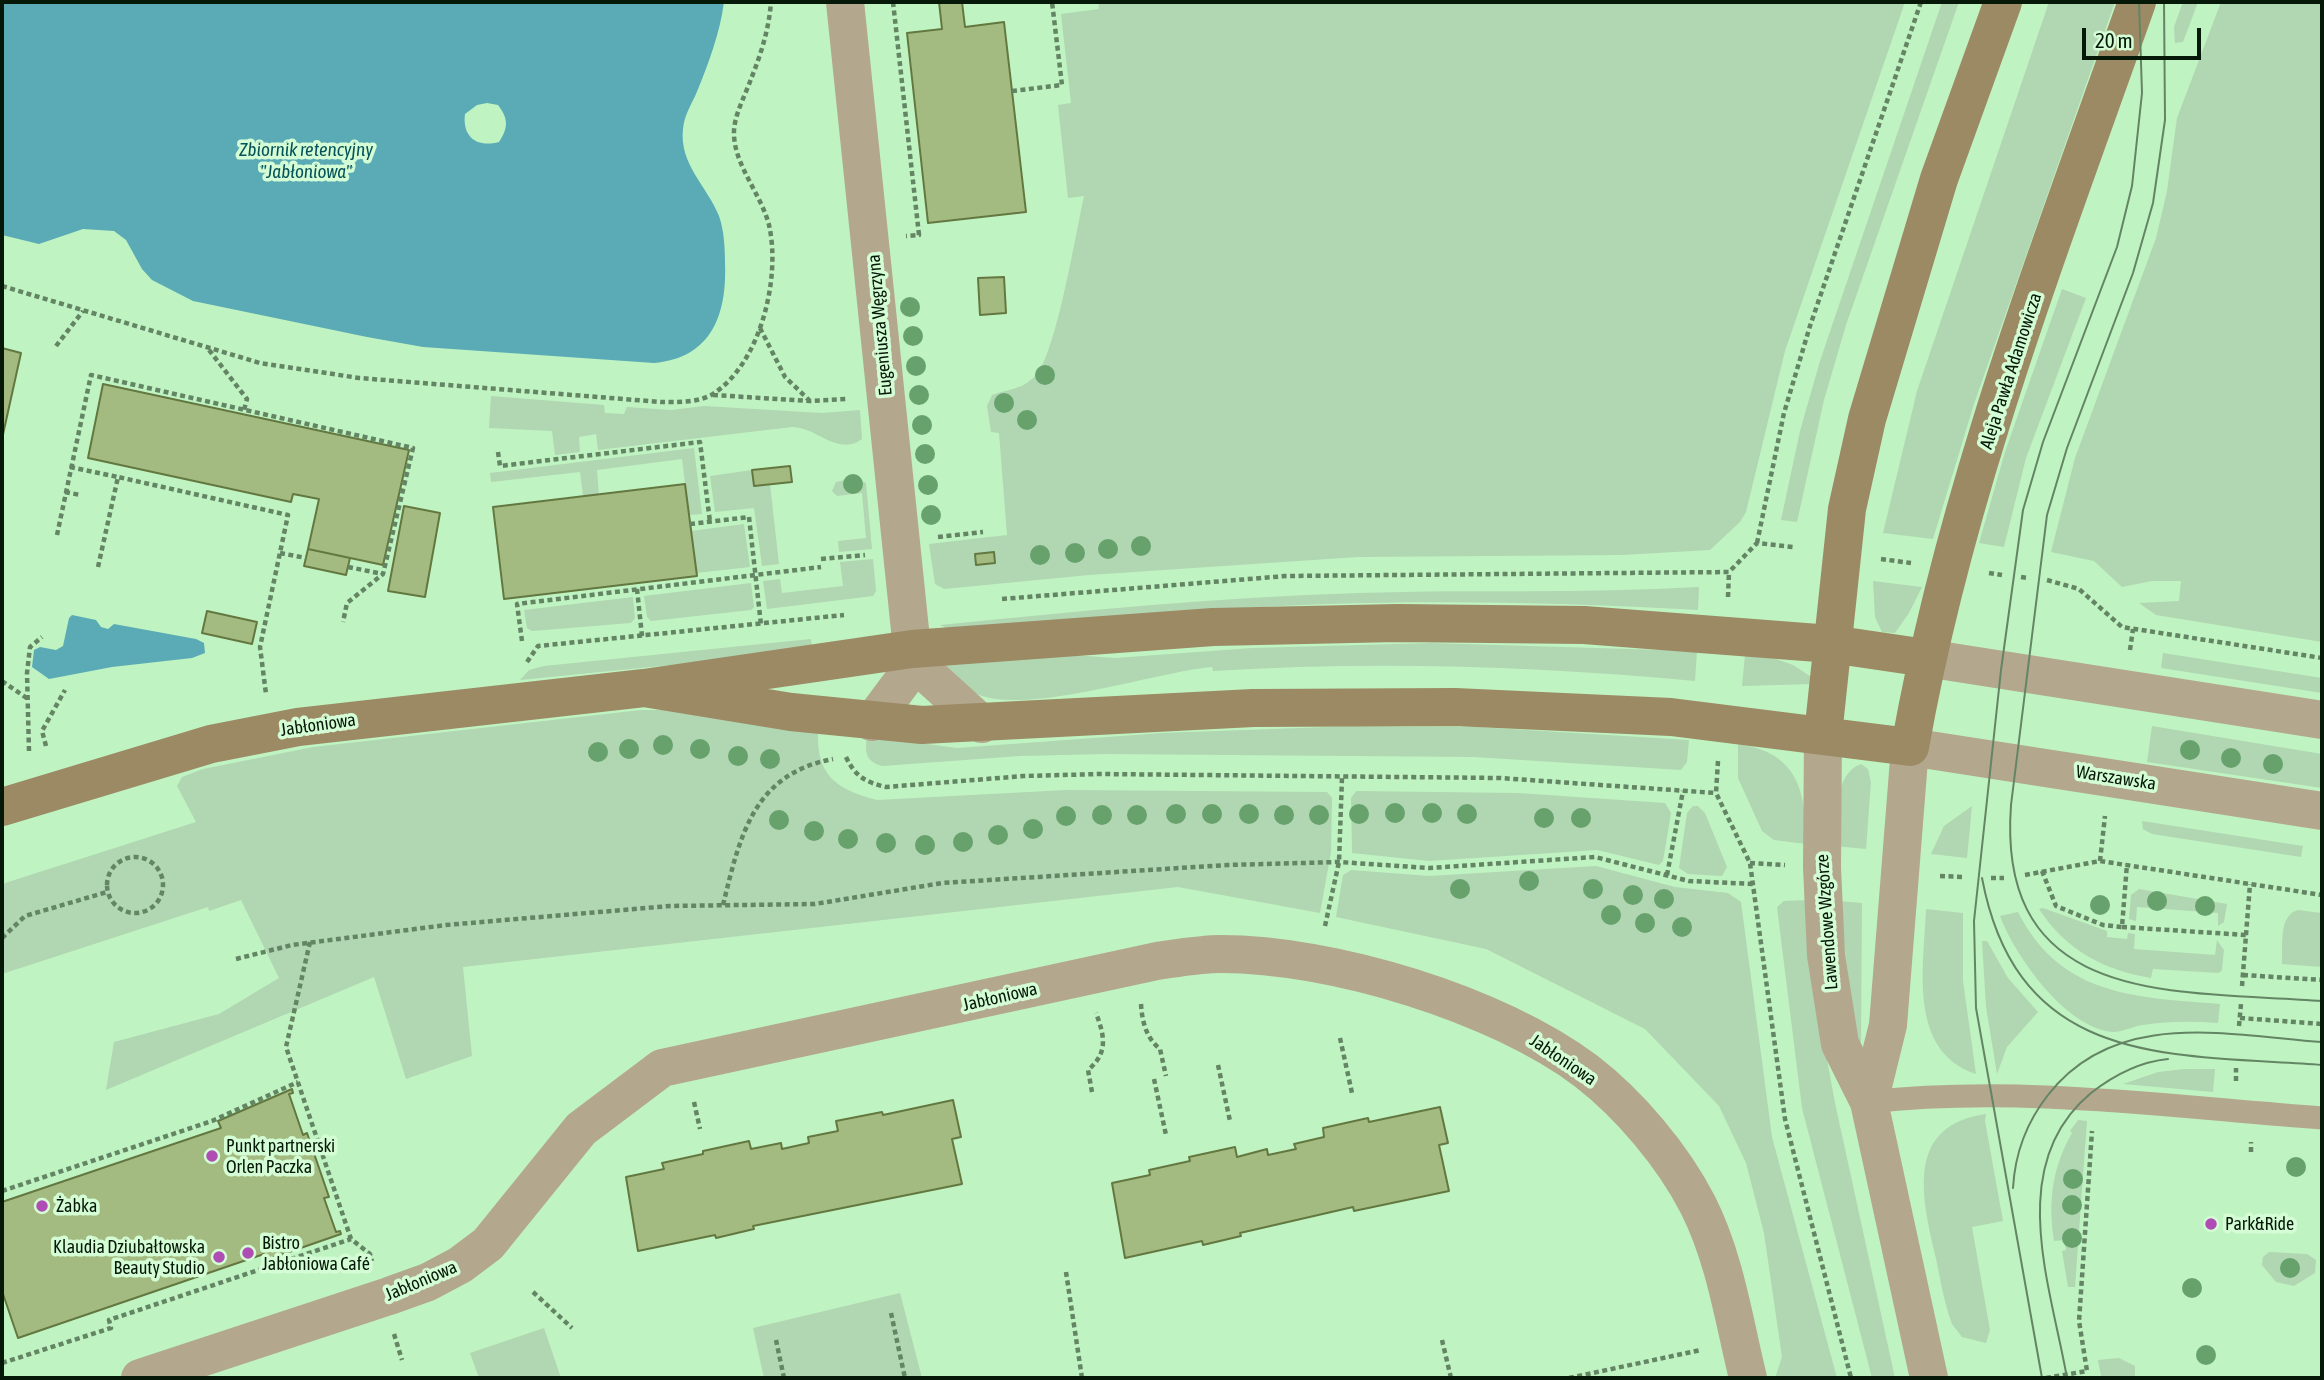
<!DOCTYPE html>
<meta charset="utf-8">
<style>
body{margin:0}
#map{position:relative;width:2324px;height:1380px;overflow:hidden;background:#c0f3c2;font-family:"Asap Condensed",sans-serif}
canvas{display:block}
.frame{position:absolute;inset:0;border:4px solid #061807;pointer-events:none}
.scale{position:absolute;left:2082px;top:28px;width:119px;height:32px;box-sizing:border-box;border:4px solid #061807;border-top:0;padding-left:9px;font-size:21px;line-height:24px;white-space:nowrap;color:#061807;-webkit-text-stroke:5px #d4fdd6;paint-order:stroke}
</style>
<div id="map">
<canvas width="2324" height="1380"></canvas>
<div class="frame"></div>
<div class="scale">20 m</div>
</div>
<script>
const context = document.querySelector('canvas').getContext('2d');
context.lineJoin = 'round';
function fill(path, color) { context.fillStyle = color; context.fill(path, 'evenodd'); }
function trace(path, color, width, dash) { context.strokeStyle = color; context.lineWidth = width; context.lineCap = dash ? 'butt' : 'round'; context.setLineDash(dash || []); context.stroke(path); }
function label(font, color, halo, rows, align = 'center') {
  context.font = font + ' "Asap Condensed",sans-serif'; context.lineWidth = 7; context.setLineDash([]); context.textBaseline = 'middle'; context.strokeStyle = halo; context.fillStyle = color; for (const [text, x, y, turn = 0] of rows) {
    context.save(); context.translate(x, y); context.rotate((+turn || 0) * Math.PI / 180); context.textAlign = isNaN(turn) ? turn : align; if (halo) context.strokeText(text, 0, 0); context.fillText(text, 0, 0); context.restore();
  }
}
fill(new Path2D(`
 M 1098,2 L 1905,2 L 1785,351 L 1746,512 L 1740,522 L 1710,550 L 1622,555 L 1358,557 L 1089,575 L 944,589 L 935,584 L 929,544 L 1007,535 L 999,433 L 991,432 L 987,406 L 992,395 C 1008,389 1022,390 1035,376 C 1056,356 1076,231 1084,196 L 1068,198 L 1058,105 L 1071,103 L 1061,14 L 1099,9 Z
 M 1942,2 L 1959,2 L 1846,325 L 1824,400 L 1797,522 L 1781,520 L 1800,431 L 1820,361 Z
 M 2049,2 L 2115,2 L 1974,404 L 1933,539 L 1883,533 L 1917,391 Z
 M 2183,2 L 2198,2 L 2183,42 L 2175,43 L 2174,27 Z
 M 2221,2 L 2322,2 L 2322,642 L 2156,615 L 2139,603 L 2179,601 L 2181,581 L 2152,581 L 2122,587 L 2094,561 L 2051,552 L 2075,458 L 2156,238 L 2167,191 L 2177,118 Z
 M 2062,289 L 2086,298 L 2026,458 L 2004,547 L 1979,543 L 2005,452 Z
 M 491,396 L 604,405 L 605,413 L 624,414 L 627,407 L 671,410 L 704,406 L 822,413 L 860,410 L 862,439 C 838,457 817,427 792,427 L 598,450 L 596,434 L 579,437 L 580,452 L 555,455 L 552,431 L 489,428 Z
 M 694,448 L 702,514 L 689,515 L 682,459 L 597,470 L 599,494 L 583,496 L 580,472 L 491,482 L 490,473 Z
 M 752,470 L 770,484 L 779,564 L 762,566 L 754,508 L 715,512 L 710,476 Z
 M 855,478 L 866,483 L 872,549 L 839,552 L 838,541 L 866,538 L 862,493 L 837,496 L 832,491 L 836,482 Z
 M 744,524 L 750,567 L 696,573 L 691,531 Z
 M 873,559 L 876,591 L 873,596 L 767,609 L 763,581 L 780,579 L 782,593 L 843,586 L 840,562 Z
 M 1873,581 L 1922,587 L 1909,613 L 1895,633 L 1882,632 L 1875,617 Z
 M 751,583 L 754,607 L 751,610 L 651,621 L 647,617 L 644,596 Z
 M 1699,587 L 1698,610 C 1574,603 1451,600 1327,604 C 1202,608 1077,621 952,631 L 940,625 C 1080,611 1219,597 1359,593 C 1472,589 1585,594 1699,587 Z
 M 633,597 L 635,618 L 631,623 L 532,631 L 527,628 L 524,610 Z
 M 811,639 L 812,651 L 520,680 L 529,670 L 544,666 Z
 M 1431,643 L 1697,651 L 1695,681 C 1535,666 1374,661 1213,671 L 1212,667 C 1156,672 1035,713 982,696 C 963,689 949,675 935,662 L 1044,653 L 1115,658 L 1252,648 Z
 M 2163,653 L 2322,678 L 2322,693 L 2161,668 Z
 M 1745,655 L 1776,659 L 1793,665 L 1813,678 L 1812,684 L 1742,686 Z
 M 641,710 L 668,710 L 818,730 C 816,776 836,789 877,800 L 1066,790 L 1327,792 L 1332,798 L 1331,852 L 1320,913 L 1178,887 L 463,967 L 472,1056 L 406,1079 L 374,977 L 106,1090 L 114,1042 L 219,1014 L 279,978 L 241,900 L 209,911 L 208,907 L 2,974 L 2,884 L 196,822 L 177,786 L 182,777 L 203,769 L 313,747 Z
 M 1354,726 L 1478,727 L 1689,740 L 1687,762 L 1681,770 L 1474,757 L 1106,754 L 1020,756 L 882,766 C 865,761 865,752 867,736 L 957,748 L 1162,733 Z
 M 2152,726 L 2322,754 L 2322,788 L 2147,762 Z
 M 1738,744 C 1799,753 1806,792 1806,844 L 1774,840 L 1762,831 L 1738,778 Z
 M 1861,764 L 1868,769 L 1871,782 L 1866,849 L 1834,846 C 1837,823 1833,773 1861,764 Z
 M 1356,791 L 1518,793 L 1665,803 L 1671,813 L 1663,861 L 1659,865 L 1597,850 L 1429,861 L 1352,853 L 1351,798 Z
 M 1693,806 L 1698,806 L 1705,813 L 1727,867 L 1722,876 L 1688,874 L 1679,868 L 1687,813 Z
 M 1972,806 L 1967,858 L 1931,854 L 1944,826 Z
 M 2142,821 L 2303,846 L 2301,857 L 2152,834 L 2143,829 Z
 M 1596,866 L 1675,887 L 1728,893 L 1741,902 L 1772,1137 L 1837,1378 L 1775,1378 L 1782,1357 L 1764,1233 L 1746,1163 L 1719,1106 L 1645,1029 L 1486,949 L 1336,917 L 1343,875 L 1351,870 L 1429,876 Z
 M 2139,889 L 2227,904 L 2224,922 L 2218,926 L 2218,913 L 2137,907 L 2136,921 L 2129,919 L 2131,895 Z
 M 1809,900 L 1822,1032 L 1835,1103 L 1895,1378 L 1872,1378 L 1802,1108 L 1777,907 L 1784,901 Z
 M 1838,901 L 1862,903 L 1861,1042 L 1858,1046 Z
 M 2043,908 L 2107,931 L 2107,937 L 2127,939 L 2128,933 L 2135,934 L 2134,949 L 2215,955 L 2217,940 L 2224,950 L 2222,970 L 2219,973 L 2153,969 L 2151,978 C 2103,970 2066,950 2039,909 Z
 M 1926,909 L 1963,913 L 1963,981 L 1976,1074 C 1907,1051 1924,966 1926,909 Z
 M 2298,910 L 2322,913 L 2322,967 L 2282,964 C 2283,947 2278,915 2298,910 Z
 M 2018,912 C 2061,997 2136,997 2220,1004 L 2218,1023 C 2193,1021 2168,1021 2143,1025 C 2133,1026 2121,1033 2112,1032 C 2065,1027 2015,956 2000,916 Z
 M 1982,941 L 1987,941 L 2008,978 L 2038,1012 L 2007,1047 L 1997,1074 L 1986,1007 Z
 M 2185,1069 L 2215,1069 L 2213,1092 L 2123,1084 L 2158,1072 Z
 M 1986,1114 L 1985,1121 L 2003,1221 L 1972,1227 L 1990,1330 L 1986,1343 L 1962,1337 L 1952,1324 C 1943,1300 1940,1275 1934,1250 C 1921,1193 1907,1125 1986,1114 Z
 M 2078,1120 L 2087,1121 L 2075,1287 L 2068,1287 L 2062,1251 L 2066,1250 L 2064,1240 L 2054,1241 C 2048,1202 2052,1168 2072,1133 L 2070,1131 Z
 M 2269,1252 L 2307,1254 L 2316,1260 L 2315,1273 L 2294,1286 L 2276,1282 L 2262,1265 L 2263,1257 Z
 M 900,1293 L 922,1378 L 764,1378 L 753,1328 Z
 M 544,1328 L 561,1378 L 479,1378 L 470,1353 Z
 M 2119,1358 L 2135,1366 L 2135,1378 L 2090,1378 L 2101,1376 L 2098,1360 Z`), '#b1d6b2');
fill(new Path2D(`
 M 2,2 L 724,2 C 720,33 708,65 696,94 C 691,105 684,116 683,129 C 679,164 707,186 719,216 C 724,230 725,248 725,263 C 727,314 712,358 654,363 L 423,347 L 367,337 L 193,301 L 152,280 L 142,269 L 126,240 L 114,231 L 83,229 L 39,244 L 2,235 ZM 487,103 L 498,105 C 508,118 509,127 499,142 C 477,148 462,137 465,114 L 477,105 Z
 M 72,615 L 96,620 L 101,627 L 108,629 L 114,624 L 196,639 L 204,643 L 205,653 L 192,658 L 112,667 L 49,679 L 32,667 L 34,650 L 40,647 L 56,650 L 63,646 L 69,618 Z`), '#5aabb5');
const building = new Path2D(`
 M 939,2 L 962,2 L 965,27 L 1004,22 L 1026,212 L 928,223 L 907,33 L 942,29 Z
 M 1004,277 L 1006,313 L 980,315 L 978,278 Z
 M 2,348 L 21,353 L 2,439 Z
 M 103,384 L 409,450 L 383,565 L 308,549 L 319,499 L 293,494 L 291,502 L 88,458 Z
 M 790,466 L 792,482 L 754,486 L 752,470 Z
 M 685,484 L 697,576 L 504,599 L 493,507 Z
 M 404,506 L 440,513 L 425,597 L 388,591 Z
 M 308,549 L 350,558 L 346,575 L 304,566 Z
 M 994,552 L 995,563 L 976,565 L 975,554 Z
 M 207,611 L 257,622 L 252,644 L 202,633 Z
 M 292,1089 L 293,1093 L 289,1094 L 303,1135 L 307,1133 L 329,1197 L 324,1198 L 336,1232 L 340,1231 L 341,1234 L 266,1260 L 264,1254 L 18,1338 L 2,1291 L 2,1202 L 221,1128 L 218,1121 Z
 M 953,1100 L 961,1137 L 952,1139 L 962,1184 L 753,1226 L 754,1229 L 716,1238 L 715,1235 L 638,1251 L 626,1177 L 664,1169 L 662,1163 L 703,1154 L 703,1151 L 749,1141 L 751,1149 L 781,1143 L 782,1149 L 809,1143 L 808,1137 L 838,1131 L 836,1121 L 882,1112 L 883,1115 Z
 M 1440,1107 L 1448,1143 L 1439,1145 L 1449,1191 L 1354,1211 L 1353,1207 L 1240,1233 L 1241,1236 L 1203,1245 L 1202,1241 L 1125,1258 L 1112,1183 L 1150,1175 L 1149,1170 L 1190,1161 L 1189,1157 L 1235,1147 L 1237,1157 L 1267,1149 L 1268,1155 L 1296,1149 L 1294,1144 L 1324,1137 L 1323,1128 L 1368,1118 L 1369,1122 Z`);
fill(building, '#a3bb80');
trace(building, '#637840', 2);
trace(new Path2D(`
 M 893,2 L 919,235 L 906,236
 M 1012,91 L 1062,85 L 1052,2
 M 2,286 L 260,363 L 359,378 L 661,402 C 677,402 698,403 713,394 C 761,363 781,277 769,225 C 761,194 735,166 734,135 C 733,117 745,96 751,79 C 761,54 769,29 771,2
 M 760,328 L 785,377 L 810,401
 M 56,346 L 83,311
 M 209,350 L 247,399 L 244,410
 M 713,395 L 810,401 L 847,399
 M 498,452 L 500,466 L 700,442 L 710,522
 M 70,467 L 118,477
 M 65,492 L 80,495
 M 690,524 L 749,517 L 761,625
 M 57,535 L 91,375 L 413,448 L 383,574 L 347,603 L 343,622
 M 938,537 L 983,532
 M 1757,543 L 1784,413 L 1810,326 L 1921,2
 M 280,553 L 306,558
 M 821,559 L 865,555
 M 1881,559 L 1911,563
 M 98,567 L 118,477 L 288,515 L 260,647 L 266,694
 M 348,567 L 383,574
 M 1989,573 L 2002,575
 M 2021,577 L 2028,578
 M 2047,580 L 2079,589 L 2122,627 L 2322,658
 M 637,589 L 642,636
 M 1728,597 L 1729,572
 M 1002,599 L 1286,576 L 1729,572 L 1757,543 L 1793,547
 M 522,641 L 517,604 L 821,567
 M 2130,650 L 2133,629
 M 527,662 L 538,646 L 844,615
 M 2,681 L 28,699
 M 46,746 L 42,731 L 65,690
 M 29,751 L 27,673 L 30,647 L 42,637
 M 846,757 C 855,776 865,782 886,787 L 1024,776 L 1101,774 L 1500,778 L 1716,793
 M 1718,761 L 1716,793 L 1750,863 L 1785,1119 L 1851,1378
 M107 885a28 28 0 1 1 56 0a28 28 0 1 1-56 0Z
 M 2100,861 L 2105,816
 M 1750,863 L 1785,865
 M 2042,871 L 2056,906 L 2103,925 L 2122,927 L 2127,864
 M 1667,875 L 1683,791
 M 2025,875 L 2100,861 L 2322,895
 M 1940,876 L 1965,877
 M 1991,878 L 2004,878
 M 723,905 C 740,836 753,774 833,759
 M 1325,926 L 1339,862 L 1342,777
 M 2122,927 L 2246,935
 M 2,938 L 25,916 L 107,892
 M 310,942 L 286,1047 L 351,1239 L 370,1254 L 372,1261
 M 236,959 L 292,945 L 446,925 L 670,906 L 815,904 L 942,883 L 1227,865 L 1339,862 L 1429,868 L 1595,857 L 1689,881 L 1753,884
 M 2243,975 L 2322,980
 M 2242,986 L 2250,884
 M 1141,1004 C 1142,1021 1146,1038 1160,1049 L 1166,1076
 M 2240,1018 L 2322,1024
 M 2239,1026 L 2241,1004
 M 1340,1038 L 1352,1093
 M 1218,1065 L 1230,1121
 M 1154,1079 L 1166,1135
 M 2236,1081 L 2236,1068
 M 1092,1092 L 1088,1070 C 1108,1053 1105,1037 1096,1013
 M 694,1102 L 700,1129
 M 2251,1152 L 2251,1142
 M 2,1191 L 212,1121 L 298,1082
 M 1066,1272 L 1082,1378
 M 533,1292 L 572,1328
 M 891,1313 L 905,1378
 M 394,1334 L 402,1360
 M 776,1340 L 784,1378
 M 1442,1340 L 1451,1378
 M 2,1363 L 111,1328 L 109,1320 L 351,1239
 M 1569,1378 L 1701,1350
 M 2046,1378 L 2087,1371 L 2079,1321 L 2092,1131`), '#638564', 4.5, [5, 3.5]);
trace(new Path2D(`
 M 1869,1102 C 2019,1085 2172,1107 2322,1118`), '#b3a78e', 23);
trace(new Path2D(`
 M 845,2 L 912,649 L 907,675 L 872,722
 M 912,649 L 928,675 L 982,724
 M 1823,735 L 1822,867 L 1826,955 L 1840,1044 L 1869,1102 L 1929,1378
 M 1869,1102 L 1888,1025 L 1910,747
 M 140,1378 L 389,1296 L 428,1282 L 460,1265 L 488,1244 L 581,1129 L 662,1068 L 1157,961 C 1178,958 1200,954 1221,954 C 1332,954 1497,1004 1586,1071 C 1629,1104 1673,1156 1698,1205 C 1725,1258 1734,1321 1748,1378`), '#b3a78e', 38);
trace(new Path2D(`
 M 1926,658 L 2322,720
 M 1910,747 L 2322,811`), '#b3a78e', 38);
trace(new Path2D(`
 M 644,688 L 791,712 L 922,725 L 1253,708 L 1455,707 L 1671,717 L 1910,747 C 1955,491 2051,246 2137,2
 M 1823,735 L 1847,509 L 1867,419 L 1939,179 L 2003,2
 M 2,807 L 211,744 L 298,727 L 644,688 L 912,649 L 1213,627 L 1397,623 L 1584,625 L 1831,644 L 1926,658`), '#9b8a64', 38);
trace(new Path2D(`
 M 2164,2 L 2165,120 L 2153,203 L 2133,273 L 2067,448 L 2047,515 L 2011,805 C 1996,1009 2178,990 2322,1001
 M 1982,878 C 2018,1068 2169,1054 2322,1065
 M 2013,1188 C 2015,1153 2026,1123 2048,1095 C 2115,1008 2227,1035 2322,1042
 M 2042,1378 L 1976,1008 L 1974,921 L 2001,670 L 2023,510 L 2043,442 L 2117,247 L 2132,186 L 2142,93 L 2139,2
 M 2067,1378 C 2051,1286 2004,1165 2091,1093 C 2114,1075 2138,1062 2168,1059`), '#638564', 2);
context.fillStyle = '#67a26d';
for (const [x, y] of [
 [910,307],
 [913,336],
 [916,366],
 [1045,375],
 [919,395],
 [1004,403],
 [1027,420],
 [922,425],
 [925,454],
 [853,484],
 [928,485],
 [931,515],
 [1141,546],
 [1108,549],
 [1075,553],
 [1040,555],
 [663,745],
 [629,749],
 [700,749],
 [2190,750],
 [598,752],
 [738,756],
 [2231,758],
 [770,759],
 [2273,764],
 [1395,813],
 [1432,813],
 [1176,814],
 [1212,814],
 [1249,814],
 [1359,814],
 [1467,814],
 [1102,815],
 [1137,815],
 [1284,815],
 [1319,815],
 [1066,816],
 [1544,818],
 [1581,818],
 [779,820],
 [1033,829],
 [814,831],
 [998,835],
 [848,839],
 [963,842],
 [886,843],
 [925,845],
 [1529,881],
 [1460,889],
 [1593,889],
 [1633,895],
 [1664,899],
 [2157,901],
 [2100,905],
 [2205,906],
 [1611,915],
 [1645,923],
 [1682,927],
 [2296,1167],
 [2073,1179],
 [2072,1205],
 [2072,1238],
 [2290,1268],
 [2192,1288],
 [2206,1355]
]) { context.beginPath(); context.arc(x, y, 10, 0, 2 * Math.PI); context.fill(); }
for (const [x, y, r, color] of [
 [212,1156,7,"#af4db4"],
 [42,1206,7,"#af4db4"],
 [2211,1224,7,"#af4db4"],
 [248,1253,7,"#af4db4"],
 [219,1257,7,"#af4db4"]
]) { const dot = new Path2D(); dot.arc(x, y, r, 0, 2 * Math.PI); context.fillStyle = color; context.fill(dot); trace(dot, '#d4fdd6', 2.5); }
label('18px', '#061807', '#d4fdd6', [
 ["Eugeniusza Węgrzyna",880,325,-95],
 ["Aleja Pawła Adamowicza",2011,371,-72],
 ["Jabłoniowa",318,725,-8],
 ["Warszawska",2116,778,9],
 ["Lawendowe Wzgórze",1827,922,-94],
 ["Jabłoniowa",1000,997,-13],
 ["Jabłoniowa",1563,1060,34],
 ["Jabłoniowa",421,1281,-23]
]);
label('18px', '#061807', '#d4fdd6', [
 ["Punkt partnerski",226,1146],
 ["Orlen Paczka",226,1167],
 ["Żabka",56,1206],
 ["Park&Ride",2225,1224],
 ["Bistro",262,1243],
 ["Jabłoniowa Café",262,1264],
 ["Klaudia Dziubałtowska",205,1247,"right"],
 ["Beauty Studio",205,1268,"right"]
], 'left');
label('italic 19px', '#065259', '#d4fdd6', [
 ["Zbiornik retencyjny",306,150],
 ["\"Jabłoniowa\"",306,172]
]);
</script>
